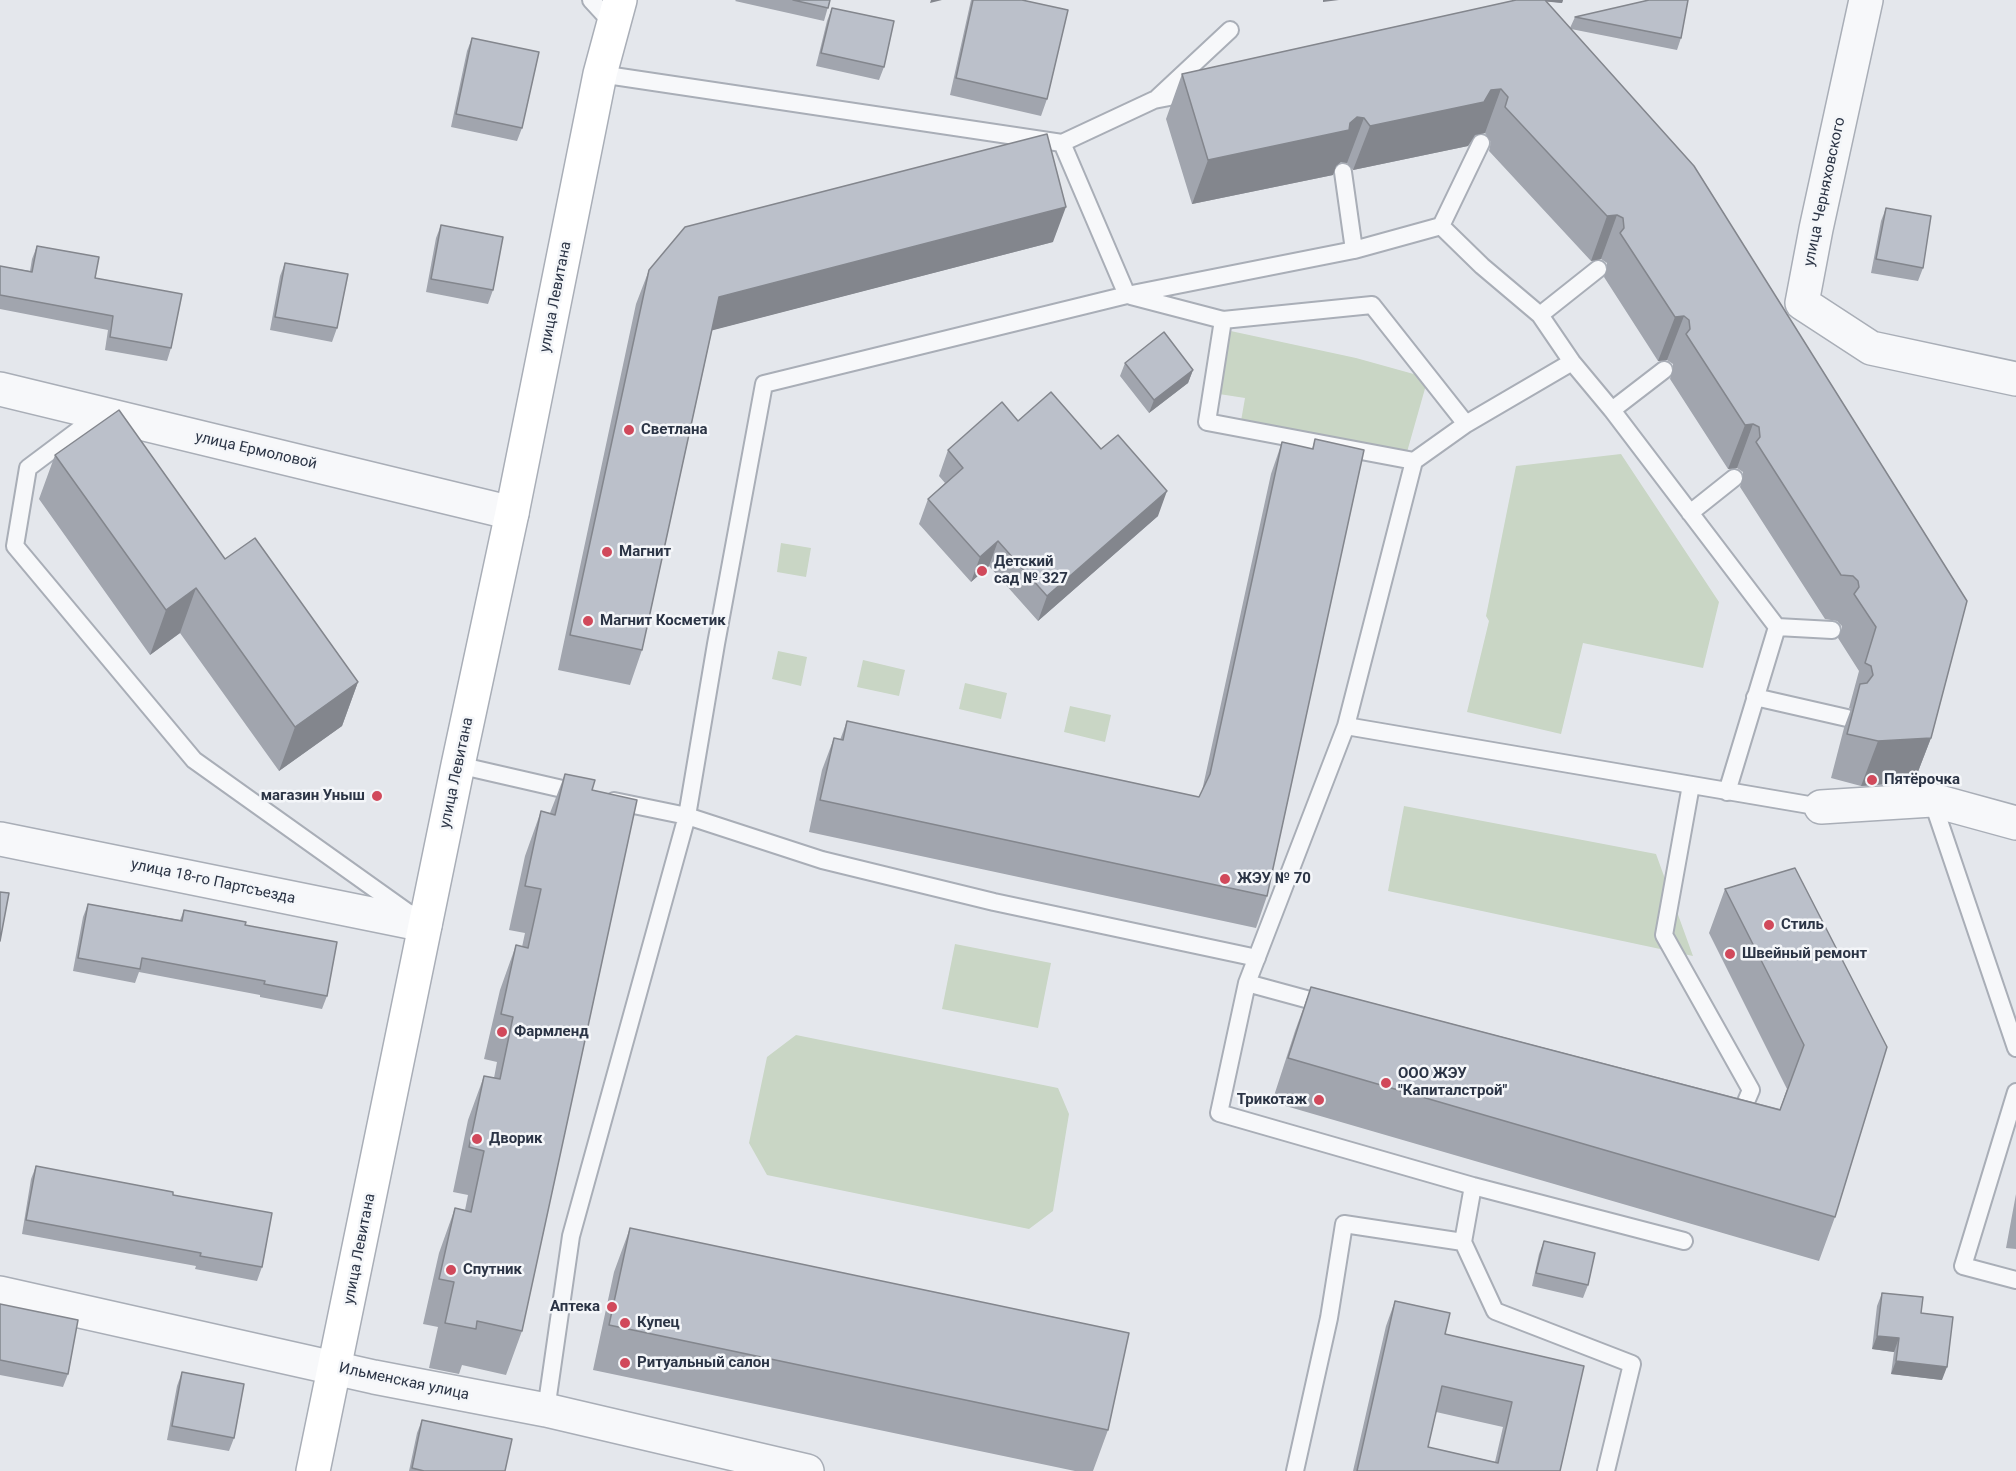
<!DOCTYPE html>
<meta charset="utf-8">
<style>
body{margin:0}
canvas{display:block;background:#e4e7ec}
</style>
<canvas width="2016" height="1471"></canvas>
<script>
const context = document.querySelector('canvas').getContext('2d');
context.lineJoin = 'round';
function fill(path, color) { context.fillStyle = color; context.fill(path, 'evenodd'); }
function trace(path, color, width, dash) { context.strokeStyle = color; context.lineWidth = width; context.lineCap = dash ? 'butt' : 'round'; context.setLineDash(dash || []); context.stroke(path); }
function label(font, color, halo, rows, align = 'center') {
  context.font = font + ' Roboto,sans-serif'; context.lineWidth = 5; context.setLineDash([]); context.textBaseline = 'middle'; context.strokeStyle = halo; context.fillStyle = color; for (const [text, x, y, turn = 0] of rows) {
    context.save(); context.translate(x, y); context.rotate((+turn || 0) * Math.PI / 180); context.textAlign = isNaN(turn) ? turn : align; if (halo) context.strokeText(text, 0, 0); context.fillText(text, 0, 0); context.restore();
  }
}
fill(new Path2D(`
 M 1226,330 L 1356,358 L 1428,378 L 1407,452 L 1241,421 L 1245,398 L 1219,394 Z
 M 1621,454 L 1719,602 L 1703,668 L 1583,643 L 1561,734 L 1467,712 L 1489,621 L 1486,616 L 1516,466 Z
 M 781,543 L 811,548 L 806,577 L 777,572 Z
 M 778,651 L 807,657 L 801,686 L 772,679 Z
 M 863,660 L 905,670 L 899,696 L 857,687 Z
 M 965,683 L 1007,693 L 1001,719 L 959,709 Z
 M 1070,706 L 1111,715 L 1105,742 L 1064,732 Z
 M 1404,806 L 1656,854 L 1693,956 L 1388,891 Z
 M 955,944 L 1051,963 L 1038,1028 L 942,1009 Z
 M 796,1035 L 1058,1088 L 1069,1114 L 1053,1211 L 1029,1229 L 767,1175 L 749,1143 L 767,1057 Z`), '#c9d6c5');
const lane = new Path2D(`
 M 591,0 L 613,24
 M 600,74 L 1062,143 L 1127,295
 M 1155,100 L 1230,30
 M 1062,143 L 1154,100 L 1195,92
 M 1343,172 L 1354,250
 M 1441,226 L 1481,143
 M 1131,296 L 1223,320 L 1372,305 L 1466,424
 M 1540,315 L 1598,269
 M 1223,320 L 1207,422 L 1414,461
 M 1572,362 L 1466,424 L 1414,461 L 1346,726 L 1247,983 L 1219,1113 L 1473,1186 L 1684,1241
 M 1612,410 L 1664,370
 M 100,414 L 28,468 L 15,546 L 194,760 L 410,914
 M 1690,513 L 1734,478
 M 1777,627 L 1832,630
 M 1755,697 L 1847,718
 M 1346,726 L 1821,807
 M 458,765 L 580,793
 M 1691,785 L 1664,935 L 1751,1090 L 1739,1118 L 1737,1118
 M 1932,800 L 2016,1048
 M 614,801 L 687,816 L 822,860 L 994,902 L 1257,958
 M 1247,983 L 1328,1005
 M 2016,1092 L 1963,1266 L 2016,1280
 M 1463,1242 L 1495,1311 L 1632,1364 L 1606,1471
 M 546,1410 L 571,1236 L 687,816 L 716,644 L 764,384 L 1127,295 L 1354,250 L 1441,226 L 1482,266 L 1540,315 L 1572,362 L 1612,410 L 1777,627 L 1727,792
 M 1295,1471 L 1329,1318 L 1344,1224 L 1463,1242 L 1473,1186`);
const street = new Path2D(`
 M 1866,0 L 1816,229 L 1802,303 L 1871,348 L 2016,379
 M 0,389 L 512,513
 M 1821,807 L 1932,800 L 2016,823
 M 0,839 L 425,925
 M 0,1293 L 374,1377 L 546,1410 L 807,1471`);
const secondary = new Path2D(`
 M 313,1471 L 458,765 L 512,513 L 600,74 L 620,0`);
trace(lane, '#a9aeb7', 20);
trace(street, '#a9aeb7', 36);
trace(secondary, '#a9aeb7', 36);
trace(lane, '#f7f8fa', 16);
trace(street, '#f7f8fa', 33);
trace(secondary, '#fff', 33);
fill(new Path2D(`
 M 736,0 L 830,0 L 824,21 L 735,1 Z
 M 971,0 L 1022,0 L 1047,99 L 1041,116 L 950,95 Z
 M 1516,0 L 1563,0 L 1562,3 L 1546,1 L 1570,28 L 1575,17 L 1681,38 L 1677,50 L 1571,29 L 1694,166 L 1931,738 L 1914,782 L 1861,786 L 1831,778 L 1844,728 L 1851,709 L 1849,708 L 1859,671 L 1838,638 L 1842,628 L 1842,626 L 1837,621 L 1825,619 L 1740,487 L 1743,477 L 1743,472 L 1737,468 L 1728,469 L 1670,379 L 1673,369 L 1673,364 L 1667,360 L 1658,361 L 1604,277 L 1607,269 L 1607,263 L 1601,259 L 1591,261 L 1489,151 L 1491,142 L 1485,133 L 1475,135 L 1468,146 L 1353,170 L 1347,163 L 1341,162 L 1336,166 L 1333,175 L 1192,204 L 1166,119 L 1182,74 Z
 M 832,8 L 884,67 L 879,80 L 816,66 L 827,21 Z
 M 472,38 L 522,128 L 517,141 L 451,127 L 467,51 Z
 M 1886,208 L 1923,268 L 1918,281 L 1871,273 L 1881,221 Z
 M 441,225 L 493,290 L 488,304 L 426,292 L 436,238 Z
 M 1053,242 L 712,330 L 642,650 L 630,685 L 558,670 L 636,304 L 649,270 Z
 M 37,246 L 95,278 L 171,348 L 167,361 L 105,350 L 108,330 L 0,309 L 0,266 L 30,271 L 32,259 Z
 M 285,263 L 337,328 L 332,342 L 270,330 L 280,276 Z
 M 1125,363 L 1193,370 L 1188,383 L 1149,413 L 1120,376 Z
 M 1018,421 L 1158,516 L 1038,621 L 989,566 L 971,582 L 919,524 L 928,499 L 945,483 L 939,476 L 948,450 Z
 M 1315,439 L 1267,896 L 1256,928 L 809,832 L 822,770 L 834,738 L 840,740 L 847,721 L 1199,797 L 1202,791 L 1271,474 L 1282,442 L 1312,449 Z
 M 55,455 L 225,559 L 358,682 L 342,726 L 279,771 L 180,633 L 150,655 L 39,499 Z
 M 565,774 L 592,790 L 522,1331 L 506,1375 L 462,1365 L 459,1374 L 429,1368 L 438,1327 L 423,1324 L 439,1253 L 455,1208 L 465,1210 L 468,1195 L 453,1192 L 468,1120 L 484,1076 L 494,1078 L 497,1062 L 484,1059 L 500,990 L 516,945 L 522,947 L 525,933 L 509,930 L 525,856 L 541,811 L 550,813 Z
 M 1795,868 L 1835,1217 L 1819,1261 L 1272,1102 L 1295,1031 L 1311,987 L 1780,1109 L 1787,1089 L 1709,933 L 1725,889 Z
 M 88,904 L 180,920 L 184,910 L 245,925 L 327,996 L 322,1009 L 260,997 L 260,995 L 139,972 L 135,983 L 73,971 L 83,917 Z
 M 36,1166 L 173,1195 L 262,1267 L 257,1281 L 195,1269 L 196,1266 L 22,1234 L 31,1179 Z
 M 2016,1194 L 2016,1249 L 2006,1248 Z
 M 630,1228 L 1108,1430 L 1093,1471 L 1075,1471 L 593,1370 L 614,1272 Z
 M 1544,1241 L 1588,1285 L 1583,1298 L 1532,1286 L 1539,1254 Z
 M 1882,1293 L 1942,1380 L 1891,1374 L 1894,1352 L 1872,1349 L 1877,1306 Z
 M 1395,1301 L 1445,1334 L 1584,1366 L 1560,1471 L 1353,1471 L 1386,1326 ZM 1436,1412 L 1503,1427 L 1495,1462 L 1428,1447 Z
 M 0,1304 L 68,1374 L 63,1387 L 0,1375 Z
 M 182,1372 L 234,1438 L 229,1451 L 167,1440 L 177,1386 Z
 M 422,1420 L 505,1471 L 409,1471 L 417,1433 Z`), '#a1a5ae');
fill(new Path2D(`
 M 931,0 L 942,0 L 930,3 Z
 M 1323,0 L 1339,0 L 1323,2 Z
 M 1529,0 L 1563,0 L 1562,3 Z
 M 1501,89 L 1485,133 L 1475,135 L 1468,146 L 1353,170 L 1370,126 L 1491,90 Z
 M 1357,117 L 1364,118 L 1347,163 L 1341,162 L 1336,166 L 1333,175 L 1192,204 L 1208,160 L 1350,123 Z
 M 1066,207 L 1053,242 L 706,332 L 719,297 Z
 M 1617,215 L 1601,259 L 1591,261 L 1607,216 Z
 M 1684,316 L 1667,360 L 1658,361 L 1675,317 Z
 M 1193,370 L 1188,383 L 1149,413 L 1154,400 Z
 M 1753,424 L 1737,468 L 1728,469 L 1745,425 Z
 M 1167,491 L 1158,516 L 1038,621 L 1047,596 Z
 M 998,541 L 989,566 L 971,582 L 980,557 Z
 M 196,588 L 180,633 L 150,655 L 166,610 Z
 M 358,682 L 342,726 L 279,771 L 295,727 Z
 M 1931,738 L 1914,782 L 1861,786 L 1878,741 Z
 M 1877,1336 L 1899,1338 L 1894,1352 L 1872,1349 Z
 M 1896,1361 L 1947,1367 L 1942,1380 L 1891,1374 Z`), '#83868d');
const building = new Path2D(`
 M 793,0 L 830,0 L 828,8 Z
 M 973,0 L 1022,0 L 1068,10 L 1047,99 L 956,78 Z
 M 1516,0 L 1545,0 L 1694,166 L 1967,601 L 1931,738 L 1878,741 L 1847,734 L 1860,684 L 1867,683 L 1873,675 L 1871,666 L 1865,663 L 1876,627 L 1854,594 L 1859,587 L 1858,581 L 1853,576 L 1841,575 L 1756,442 L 1760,437 L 1759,427 L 1753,424 L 1745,425 L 1686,334 L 1690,329 L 1689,320 L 1684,316 L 1675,317 L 1620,233 L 1624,228 L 1623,218 L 1617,215 L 1607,216 L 1505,107 L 1508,97 L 1501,89 L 1491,90 L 1484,102 L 1370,126 L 1364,118 L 1357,117 L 1350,123 L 1349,130 L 1208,160 L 1182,74 Z
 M 1649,0 L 1688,0 L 1681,38 L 1575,17 Z
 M 832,8 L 894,21 L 884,67 L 821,53 Z
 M 472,38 L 539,52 L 522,128 L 456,114 Z
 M 1047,134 L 1066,207 L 719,297 L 642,650 L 570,635 L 649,270 L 685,227 Z
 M 1886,208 L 1931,216 L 1923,268 L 1876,259 Z
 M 441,225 L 503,237 L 493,290 L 431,279 Z
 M 37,246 L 99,257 L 95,278 L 182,294 L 171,348 L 110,337 L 113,316 L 0,295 L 0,266 L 32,272 Z
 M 285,263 L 348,274 L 337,328 L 275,317 Z
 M 1164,332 L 1193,370 L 1154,400 L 1125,363 Z
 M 1051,392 L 1101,449 L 1118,435 L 1167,491 L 1047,596 L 998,541 L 980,557 L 928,499 L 963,468 L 948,450 L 1002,402 L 1018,421 Z
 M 119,410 L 225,559 L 255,538 L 358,682 L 295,727 L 196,588 L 166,610 L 55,455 Z
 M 1315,439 L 1364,450 L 1267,896 L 820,800 L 834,738 L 843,740 L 847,721 L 1199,797 L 1210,774 L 1282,442 L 1313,449 Z
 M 565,774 L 595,780 L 592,790 L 637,800 L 522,1331 L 477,1321 L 476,1329 L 445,1323 L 454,1282 L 439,1279 L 455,1208 L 471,1212 L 484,1151 L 469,1147 L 484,1076 L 500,1079 L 513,1017 L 501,1014 L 516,945 L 528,948 L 541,889 L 525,886 L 541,811 L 555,815 Z
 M 1795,868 L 1887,1047 L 1835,1217 L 1288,1058 L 1311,987 L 1780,1110 L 1804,1045 L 1725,889 Z
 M 0,892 L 9,893 L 0,941 Z
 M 88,904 L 182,921 L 184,910 L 246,922 L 245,925 L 337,942 L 327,996 L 264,984 L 265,981 L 142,958 L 140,969 L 78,958 Z
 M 36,1166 L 173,1192 L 173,1195 L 272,1213 L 262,1267 L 200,1256 L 201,1253 L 26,1220 Z
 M 630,1228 L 1129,1333 L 1108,1430 L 609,1325 Z
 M 1544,1241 L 1595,1253 L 1588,1285 L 1536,1273 Z
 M 1882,1293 L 1923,1297 L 1921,1313 L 1953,1317 L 1947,1367 L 1896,1361 L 1899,1338 L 1877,1336 Z
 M 1395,1301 L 1450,1313 L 1445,1334 L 1584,1366 L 1560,1471 L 1357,1471 ZM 1442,1386 L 1512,1402 L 1498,1463 L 1428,1447 Z
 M 0,1304 L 78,1320 L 68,1374 L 0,1360 Z
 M 182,1372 L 244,1384 L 234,1438 L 172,1426 Z
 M 422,1420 L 512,1439 L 505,1471 L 424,1471 L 412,1468 Z`);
fill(building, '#bbc0ca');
trace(building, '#83868d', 1.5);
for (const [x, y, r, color] of [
 [629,430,6,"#d1495b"],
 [607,552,6,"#d1495b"],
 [982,571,6,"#d1495b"],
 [588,621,6,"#d1495b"],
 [1872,780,6,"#d1495b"],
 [377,796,6,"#d1495b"],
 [1225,879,6,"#d1495b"],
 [1769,925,6,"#d1495b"],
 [1730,954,6,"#d1495b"],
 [502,1032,6,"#d1495b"],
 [1386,1083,6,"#d1495b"],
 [1319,1100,6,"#d1495b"],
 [477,1139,6,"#d1495b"],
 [451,1270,6,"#d1495b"],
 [612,1307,6,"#d1495b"],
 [625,1323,6,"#d1495b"],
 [625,1363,6,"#d1495b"]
]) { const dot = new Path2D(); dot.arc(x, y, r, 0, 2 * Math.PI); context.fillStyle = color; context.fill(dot); trace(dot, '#f4f6f9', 2); }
label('15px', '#2b3445', '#f4f6f9', [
 ["улица Черняховского",1825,192,-78],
 ["улица Левитана",556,297,-79],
 ["улица Ермоловой",256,451,13],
 ["улица Левитана",457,773,-78],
 ["улица 18-го Партсъезда",213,882,12],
 ["улица Левитана",360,1249,-79],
 ["Ильменская улица",404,1382,12]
]);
label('bold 15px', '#2b3445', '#f4f6f9', [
 ["Светлана",641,430],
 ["Магнит",619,552],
 ["Детский",994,562],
 ["сад № 327",994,579],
 ["Магнит Косметик",600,621],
 ["Пятёрочка",1884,780],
 ["магазин Уныш",365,796,"right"],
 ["ЖЭУ № 70",1237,879],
 ["Стиль",1781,925],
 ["Швейный ремонт",1742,954],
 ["Фармленд",514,1032],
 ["ООО ЖЭУ",1398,1074],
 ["\"Капиталстрой\"",1398,1091],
 ["Трикотаж",1307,1100,"right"],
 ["Дворик",489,1139],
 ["Спутник",463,1270],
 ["Аптека",600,1307,"right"],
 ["Купец",637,1323],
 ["Ритуальный салон",637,1363]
], 'left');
</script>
